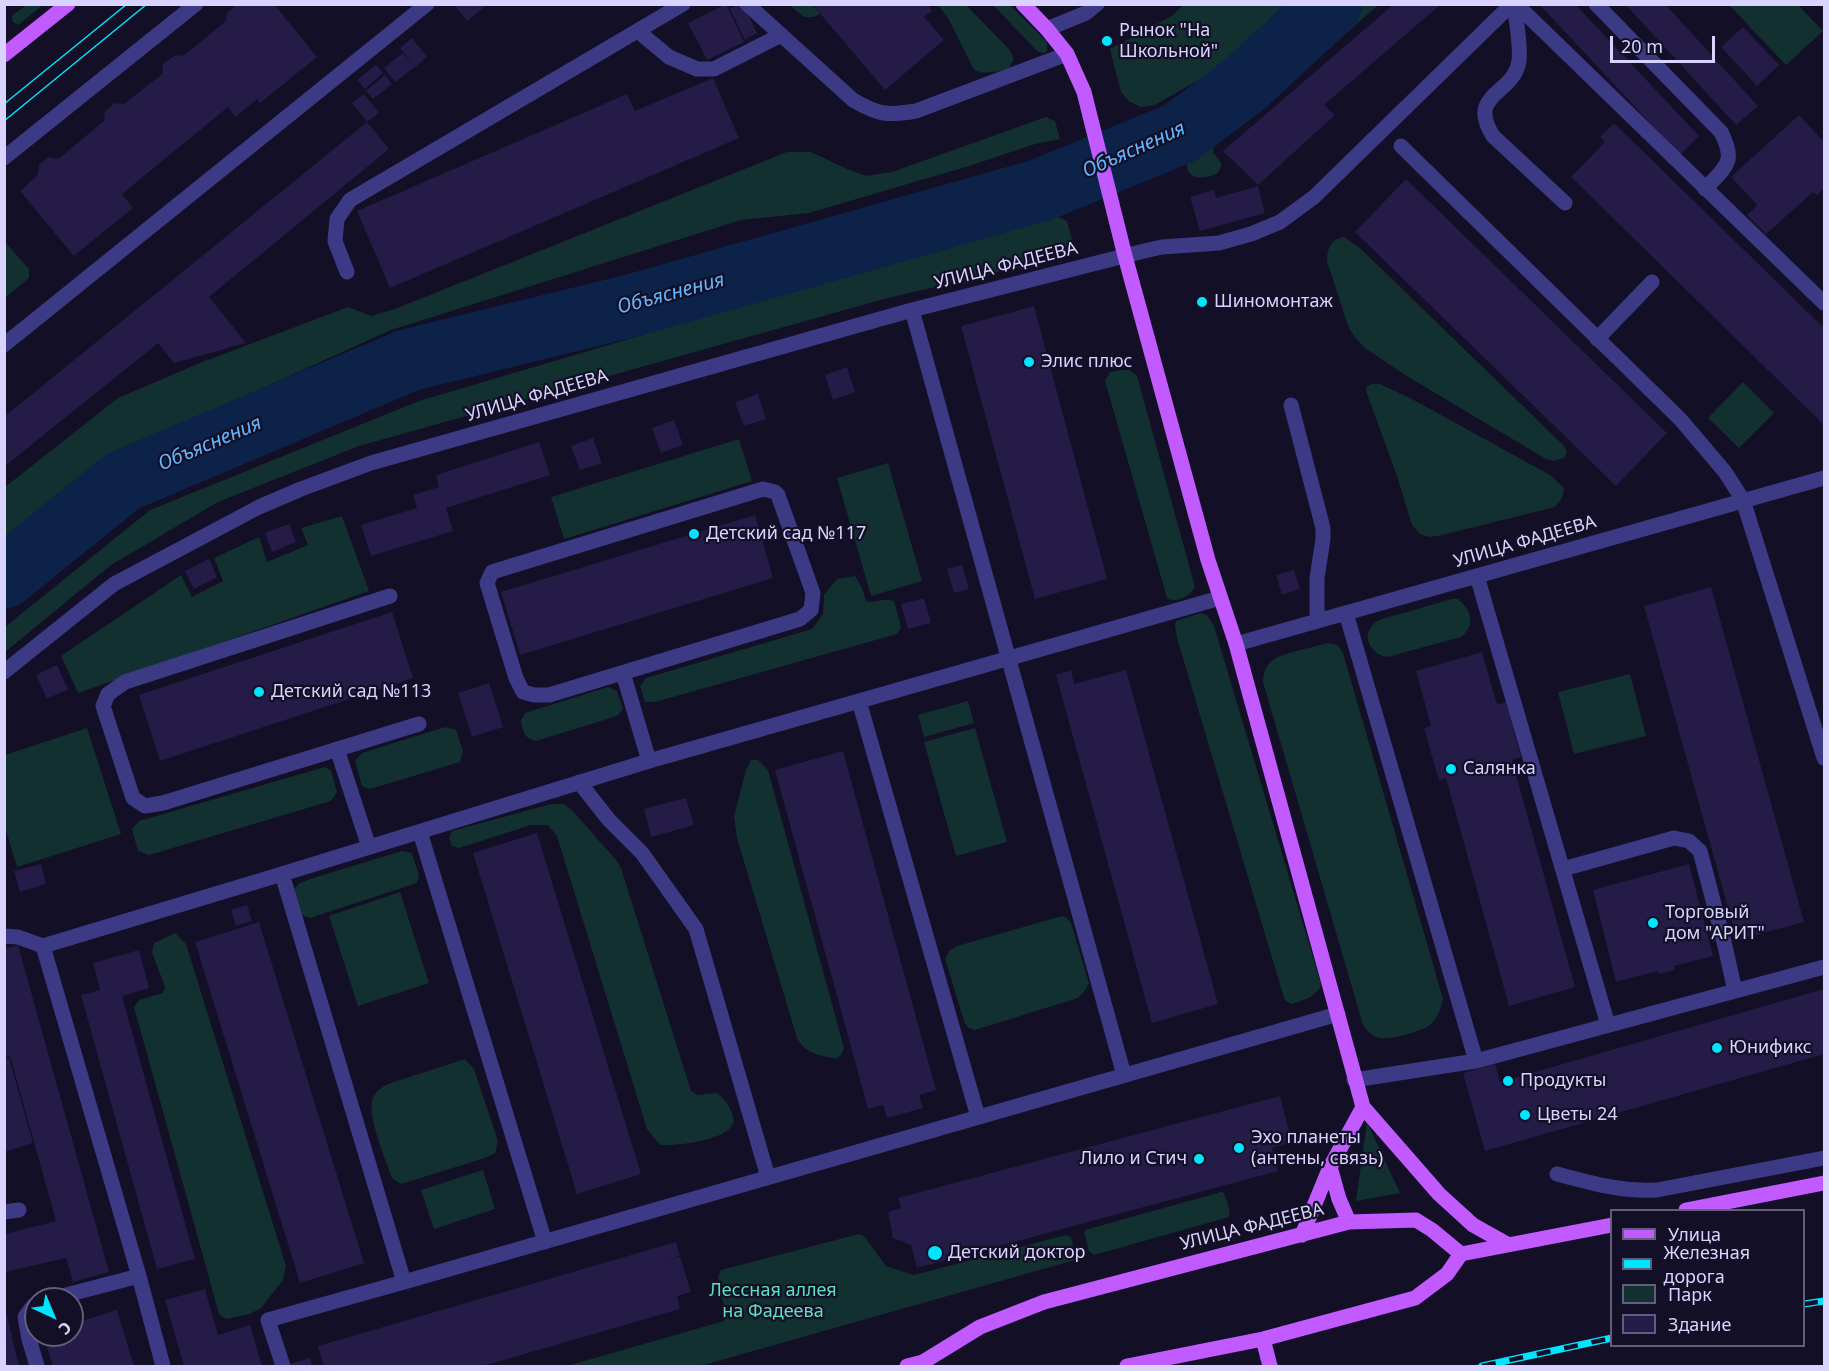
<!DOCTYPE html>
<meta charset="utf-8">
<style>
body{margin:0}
#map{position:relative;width:1829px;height:1371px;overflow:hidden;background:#130f26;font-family:"Noto Sans",sans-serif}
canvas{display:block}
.frame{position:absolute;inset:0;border:6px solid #d9d4ff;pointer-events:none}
.legend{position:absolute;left:1610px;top:1209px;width:195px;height:138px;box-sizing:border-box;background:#130f26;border:2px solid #625e7d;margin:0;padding:8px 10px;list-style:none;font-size:18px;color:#d9d4ff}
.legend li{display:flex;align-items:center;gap:12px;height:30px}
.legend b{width:30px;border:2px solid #625e7d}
.north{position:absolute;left:24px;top:1287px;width:60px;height:60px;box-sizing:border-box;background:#130f26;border:2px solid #625e7d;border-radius:50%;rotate:136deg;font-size:16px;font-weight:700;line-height:24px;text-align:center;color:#d9d4ff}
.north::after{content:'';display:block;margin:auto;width:21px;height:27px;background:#00e5ff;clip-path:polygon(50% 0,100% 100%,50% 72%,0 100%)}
.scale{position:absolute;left:1610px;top:36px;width:105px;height:27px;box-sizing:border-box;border:3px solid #d9d4ff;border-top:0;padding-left:8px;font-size:18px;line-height:21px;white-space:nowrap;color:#d9d4ff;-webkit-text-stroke:4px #130f26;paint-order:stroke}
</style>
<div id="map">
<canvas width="1829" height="1371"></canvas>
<div class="frame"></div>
<ul class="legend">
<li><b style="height:8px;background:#c25bff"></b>Улица</li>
<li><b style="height:8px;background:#00e5ff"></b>Железная дорога</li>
<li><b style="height:16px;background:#12302f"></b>Парк</li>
<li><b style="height:16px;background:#241b47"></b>Здание</li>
</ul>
<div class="north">С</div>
<div class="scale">20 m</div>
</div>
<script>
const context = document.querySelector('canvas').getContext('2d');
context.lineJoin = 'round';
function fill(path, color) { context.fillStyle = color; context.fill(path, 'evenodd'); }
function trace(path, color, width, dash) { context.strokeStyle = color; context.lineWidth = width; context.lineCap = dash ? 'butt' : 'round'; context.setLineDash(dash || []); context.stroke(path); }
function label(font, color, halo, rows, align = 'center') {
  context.font = font + ' "Noto Sans",sans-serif'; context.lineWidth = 4.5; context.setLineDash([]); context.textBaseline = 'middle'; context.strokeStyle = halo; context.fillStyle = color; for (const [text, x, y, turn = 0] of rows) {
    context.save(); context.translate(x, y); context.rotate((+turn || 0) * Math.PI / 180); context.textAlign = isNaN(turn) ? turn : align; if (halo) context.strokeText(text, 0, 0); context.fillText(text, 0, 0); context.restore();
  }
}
fill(new Path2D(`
 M 26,5 L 43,5 L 18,25 L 13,22 L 12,16 Z
 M 790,5 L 812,5 L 820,14 L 813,17 L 804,17 Z
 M 938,5 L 966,5 L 1008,48 L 1014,58 L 1009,68 C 997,72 986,75 974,70 L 948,18 Z
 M 993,5 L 1010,5 L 1047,42 L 1047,51 L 1044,53 L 1038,52 Z
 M 1184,5 L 1290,5 L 1221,67 L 1155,105 L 1141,107 L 1129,101 L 1121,92 L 1110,49 L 1170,17 Z
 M 1362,5 L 1378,5 L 1262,109 L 1214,146 L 1213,152 L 1222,164 L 1218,173 C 1196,184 1178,175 1192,150 L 1256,101 Z
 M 1729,5 L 1798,5 L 1823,31 L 1786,65 Z
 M 1046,117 L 1055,121 L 1060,139 L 1035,144 L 969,166 L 809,213 L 741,220 L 391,330 L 110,457 L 5,539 L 5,487 L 118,398 L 200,363 L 348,307 L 371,316 L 395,309 L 787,152 L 811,152 L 847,169 L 866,176 L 892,172 Z
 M 1052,214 L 1067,221 L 1073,243 L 1069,252 L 1058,258 L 884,299 L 359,446 L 218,502 L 111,565 L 5,652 L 5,627 L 150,510 L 419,401 Z
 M 1344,237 L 1360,248 L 1558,440 L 1565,447 L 1567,452 L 1564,458 L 1554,461 L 1546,459 L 1405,375 L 1365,348 L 1354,336 L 1348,326 L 1327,261 C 1327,248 1331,239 1344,237 Z
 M 4,241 L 29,269 L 29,278 L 5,298 Z
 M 1121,370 L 1130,370 L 1137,376 L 1195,587 C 1191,596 1175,604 1167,598 L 1105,381 L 1110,372 Z
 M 1743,382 L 1774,413 L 1739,448 L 1708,418 Z
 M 1372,384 L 1380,384 L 1410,398 L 1550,475 L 1564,488 C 1564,496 1560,501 1555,507 L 1438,536 L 1428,537 L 1420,534 L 1412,525 L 1397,476 L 1366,391 L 1367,386 Z
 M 739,439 L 752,481 L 564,539 L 551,497 Z
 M 888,463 L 922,581 L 871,596 L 837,478 Z
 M 342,516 L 369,591 L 78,693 L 61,656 L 181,575 L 192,597 L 223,581 L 214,558 L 259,537 L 267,562 L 308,545 L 301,528 Z
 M 855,576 L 862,588 L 866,601 C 876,604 884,597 894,601 L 901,627 L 897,634 L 655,702 L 645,702 L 640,686 L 646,678 L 812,629 L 823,614 L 824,595 L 837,579 Z
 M 1452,599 L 1458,599 C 1472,611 1476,625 1461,637 L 1387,657 C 1367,653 1360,631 1379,620 Z
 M 1201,613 L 1207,615 L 1214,626 L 1321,984 C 1318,997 1303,1000 1292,1004 L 1286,1001 L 1284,998 L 1177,638 L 1175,626 L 1176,621 Z
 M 1328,643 L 1338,645 L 1343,653 L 1443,999 C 1441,1009 1438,1017 1431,1024 C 1423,1031 1392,1040 1381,1038 C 1373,1037 1368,1032 1363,1025 L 1263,682 C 1263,672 1267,663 1276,658 C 1287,652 1315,647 1328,643 Z
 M 1630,674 L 1646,736 L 1574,754 L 1558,692 Z
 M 608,687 L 617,691 L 623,709 L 617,716 L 536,741 C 524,738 523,732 521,720 L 525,713 Z
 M 968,701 L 974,723 L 924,737 L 918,715 Z
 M 445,727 L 456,730 L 463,751 L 460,762 L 370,789 L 362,786 L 355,761 L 362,753 Z
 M 87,728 L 121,834 L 17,867 L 5,827 L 5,755 Z
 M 975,728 L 1007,842 L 956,856 L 924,742 Z
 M 751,760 L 758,760 L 768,770 L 844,1048 L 841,1055 L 836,1059 C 819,1055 805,1054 797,1038 L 737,838 L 734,816 L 746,770 Z
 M 325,767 L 331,771 L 337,792 L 331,801 L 149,855 L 138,851 L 132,829 L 139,821 Z
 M 551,804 L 564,804 L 572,810 L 616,860 L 621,868 L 691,1091 L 697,1095 L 717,1093 C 727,1101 732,1109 734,1122 C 732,1125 731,1128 728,1130 C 715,1141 677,1146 660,1145 L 647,1129 L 557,836 L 548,825 L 531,825 L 459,848 L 452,846 L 449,838 L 452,831 Z
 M 402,851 L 412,853 L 419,875 L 417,883 L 310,918 L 302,915 L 293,891 L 298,884 L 310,879 Z
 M 400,892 L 429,983 L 358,1006 L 329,916 Z
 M 1062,916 L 1067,918 L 1071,923 L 1089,983 L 1084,992 L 1078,998 L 975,1030 L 969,1028 L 965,1024 L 945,959 L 949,951 L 957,946 Z
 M 175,933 L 186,944 L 286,1266 L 283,1280 L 260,1309 L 249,1314 L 226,1319 L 219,1314 L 134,1007 L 139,1000 L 163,993 L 165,987 L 152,952 L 154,943 Z
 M 465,1059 L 474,1069 L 498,1141 L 495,1153 L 485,1158 L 401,1184 L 392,1178 C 386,1161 366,1114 373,1098 C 376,1090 383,1086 391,1083 Z
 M 1367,1122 L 1400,1193 L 1356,1201 Z
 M 483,1170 L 495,1209 L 434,1229 L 421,1190 Z
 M 1221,1192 L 1223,1192 C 1226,1199 1231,1210 1229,1217 L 1094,1255 L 1089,1251 L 1084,1232 L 1085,1230 Z
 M 859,1234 L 864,1236 L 886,1266 L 914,1275 L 1066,1235 L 1071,1237 L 1076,1258 L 1075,1260 L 700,1366 L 567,1366 L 724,1321 L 726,1317 L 718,1277 L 721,1270 Z`), '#12302f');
trace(new Path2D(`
 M 4,577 L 123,481 L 409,360 L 634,305 L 1041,190 L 1180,133 L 1244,85 L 1331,4`), '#0c2248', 63);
fill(new Path2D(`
 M 237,4 L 274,4 L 317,57 L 260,103 L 257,99 L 235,117 L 228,107 L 122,194 L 133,208 L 74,256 L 20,191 L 37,176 L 39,165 L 48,157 L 58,159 L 104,121 L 105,111 L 115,103 L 124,104 L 162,74 L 163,64 L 175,55 L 183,56 L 226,21 L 227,13 Z
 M 454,4 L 482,4 L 484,7 L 467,21 Z
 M 726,4 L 744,42 L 707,60 L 688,23 Z
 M 739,4 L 743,4 L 757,33 L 745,40 L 730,9 Z
 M 812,4 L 927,4 L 932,11 L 924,17 L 944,40 L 885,90 Z
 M 1394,4 L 1441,4 L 1324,105 L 1335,115 L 1258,185 L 1223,151 Z
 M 1539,4 L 1575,4 L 1699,136 L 1680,155 Z
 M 1625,4 L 1665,4 L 1758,106 L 1736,125 Z
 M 1743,27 L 1779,65 L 1757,86 L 1721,47 Z
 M 412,38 L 427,57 L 415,67 L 400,48 Z
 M 403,53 L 415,67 L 395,82 L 384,68 Z
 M 376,65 L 383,73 L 365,89 L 357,80 Z
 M 385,75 L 392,84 L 373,99 L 366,91 Z
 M 713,78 L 739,138 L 390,288 L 357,211 L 627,94 L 635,111 Z
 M 364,94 L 379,113 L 367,122 L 352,103 Z
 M 1799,115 L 1824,142 L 1824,188 L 1817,195 L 1813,192 L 1766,234 L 1747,215 L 1757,205 L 1731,177 Z
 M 367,122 L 389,149 L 209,297 L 246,343 L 174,363 L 158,343 L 4,467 L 4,417 Z
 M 1614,123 L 1824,328 L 1824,425 L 1571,177 L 1605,142 L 1600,137 Z
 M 1406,179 L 1667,433 L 1616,486 L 1355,232 Z
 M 1258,186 L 1265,213 L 1200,231 L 1190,197 L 1214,190 L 1216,198 Z
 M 1034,306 L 1107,579 L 1035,599 L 961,326 Z
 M 847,367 L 855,392 L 833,400 L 825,375 Z
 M 758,394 L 766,419 L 744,426 L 735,402 Z
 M 674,420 L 683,445 L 661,453 L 652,428 Z
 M 593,438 L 602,463 L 580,470 L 571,446 Z
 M 539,442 L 550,475 L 446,508 L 453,531 L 371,556 L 361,525 L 417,508 L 413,495 L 439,487 L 436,475 Z
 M 755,515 L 773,578 L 520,655 L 501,592 Z
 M 289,524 L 296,542 L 272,552 L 265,533 Z
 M 209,559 L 217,577 L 194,589 L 185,571 Z
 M 962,565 L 969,589 L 954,593 L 947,569 Z
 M 1294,570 L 1300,589 L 1282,595 L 1276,575 Z
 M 1711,587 L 1804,922 L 1737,940 L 1644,606 Z
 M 924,598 L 931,623 L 908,629 L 901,604 Z
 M 392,612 L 413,678 L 160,761 L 139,695 Z
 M 1482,652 L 1497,705 L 1506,702 L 1521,757 L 1512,760 L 1575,987 L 1509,1006 L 1446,778 L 1439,780 L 1431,753 L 1424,728 L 1431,726 L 1416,671 Z
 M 57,665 L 68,689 L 47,699 L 36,675 Z
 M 1071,670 L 1074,684 L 1126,670 L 1218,1004 L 1152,1023 L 1056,675 Z
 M 489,683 L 503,727 L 472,737 L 458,693 Z
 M 843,751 L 936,1090 L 919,1095 L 923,1108 L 887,1118 L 883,1105 L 868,1109 L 775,770 Z
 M 686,798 L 694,825 L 651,837 L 644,809 Z
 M 537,833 L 641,1174 L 577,1194 L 473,853 Z
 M 41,864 L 46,884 L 20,892 L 14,871 Z
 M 1689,864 L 1713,956 L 1674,966 L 1675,970 L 1658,974 L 1658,971 L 1616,982 L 1593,890 Z
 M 247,905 L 252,921 L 236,926 L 231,910 Z
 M 259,922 L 364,1263 L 300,1283 L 195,942 Z
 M 18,945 L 109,1272 L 73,1282 L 66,1258 L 5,1272 L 5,1234 L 56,1221 L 10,1056 L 4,1058 L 4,949 Z
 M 139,950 L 149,988 L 122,996 L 195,1259 L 157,1269 L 81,995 L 100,990 L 93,963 Z
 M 1824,989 L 1824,1054 L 1485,1151 L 1463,1073 L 1495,1064 L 1500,1082 Z
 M 9,1058 L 33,1143 L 4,1152 L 4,1060 Z
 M 1280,1096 L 1292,1142 L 1272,1148 L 1278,1171 L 917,1268 L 911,1245 L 893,1238 L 888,1212 L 901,1208 L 898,1198 Z
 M 676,1242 L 680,1256 L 666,1260 L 680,1257 L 691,1292 L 677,1296 L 680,1309 L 483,1366 L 324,1366 L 318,1346 Z
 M 205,1289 L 218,1335 L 250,1325 L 262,1366 L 184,1366 L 165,1300 Z
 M 4,1308 L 5,1308 L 19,1366 L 4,1366 Z
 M 117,1310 L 134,1366 L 53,1366 L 43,1335 L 72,1335 L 72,1324 Z
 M 310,1358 L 312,1366 L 290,1366 L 290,1364 Z`), '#241b47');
trace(new Path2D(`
 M 747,4 L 853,100 C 879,115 887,116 916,111 L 1067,54
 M 1514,4 C 1516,20 1521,46 1519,61 C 1514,95 1466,93 1493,136 L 1565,203
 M 1516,4 L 1824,303
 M 1596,4 L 1721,132 C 1737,163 1725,167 1705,189
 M 1047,29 L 1086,13 L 1097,4
 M 639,32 L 669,57 L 697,69 L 714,69 L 781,35
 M 1401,146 L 1681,420 L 1725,472 L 1743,500 L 1824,758
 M 4,158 L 196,4
 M 347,272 L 335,241 L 337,219 L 350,200 L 683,4
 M 912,310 L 1124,1075
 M 1597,339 L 1652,282
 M 4,345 L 427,4
 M 1291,405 L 1323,528 L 1323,539 L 1317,578 L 1317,621
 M 763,489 L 775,492 L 778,495 L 813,593 L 811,610 L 800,619 L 549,695 L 534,695 L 523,692 L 516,678 L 487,583 L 492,572 Z
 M 1477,576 L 1608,1025
 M 390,596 L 125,682 L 108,694 L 103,706 L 133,798 L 145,806 L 163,803 L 419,724
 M 1346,613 L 1476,1061
 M 1236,644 L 1824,478
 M 4,672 L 114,584 L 259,507 L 301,489 L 371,463 L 912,310 L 1144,251 L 1162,247 L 1219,243 L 1251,234 L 1280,222 L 1314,197 L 1512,4
 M 623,673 L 649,761
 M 859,701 L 978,1117
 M 337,749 L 369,847
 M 579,782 L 609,820 L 642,853 L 696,929 L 768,1177
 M 420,832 L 545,1242
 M 1563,869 L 1674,838 L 1689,841 L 1700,851 L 1725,946 L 1735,991
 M 282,874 L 404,1282
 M 4,936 L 18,937 L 43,946 L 282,874 L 649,761 L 1220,598
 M 43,946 L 139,1276 L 163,1366
 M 1354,1080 L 1476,1061 L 1824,967
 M 1557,1174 C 1592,1183 1621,1192 1657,1190 L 1824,1158
 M 4,1212 L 19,1210
 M 51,1299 L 139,1276
 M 36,1305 L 33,1306 L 25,1317 L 29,1339 L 37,1366
 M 283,1366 L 268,1320 L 404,1282 L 1338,1014`), '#3d3a85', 15);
trace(new Path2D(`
 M 1023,4 L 1047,29 L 1067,54 L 1084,92 L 1125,256 L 1208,560 L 1236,644 L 1363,1107 L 1439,1194 L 1473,1225 L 1507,1244
 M 4,55 L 68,4
 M 1330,1167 L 1339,1199 L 1349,1222
 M 1686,1210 L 1824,1183
 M 1302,1235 L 1330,1167 L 1363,1107
 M 1461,1254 L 1612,1225
 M 1263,1339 L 1270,1366
 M 907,1366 L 923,1362 L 980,1327 L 1044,1302 L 1349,1222 L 1416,1220 L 1432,1230 L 1461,1254
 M 1127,1366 L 1263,1339 L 1415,1298 L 1447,1274 L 1461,1254`), '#c25bff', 15);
trace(new Path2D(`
 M 4,104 L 127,4
 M 4,121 L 147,4`), '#00e5ff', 1.5);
const rail = new Path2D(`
 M 1804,1304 L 1824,1301
 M 1482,1366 L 1612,1338`);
trace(rail, '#00e5ff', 7);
trace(rail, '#130f26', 4.5, [14]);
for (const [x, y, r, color] of [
 [1107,41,6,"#00e5ff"],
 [1202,302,6,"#00e5ff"],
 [1029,362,6,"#00e5ff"],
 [694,534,6,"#00e5ff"],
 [259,692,6,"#00e5ff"],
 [1451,769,6,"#00e5ff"],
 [1653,923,6,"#00e5ff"],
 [1717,1048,6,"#00e5ff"],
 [1508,1081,6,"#00e5ff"],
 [1525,1115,6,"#00e5ff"],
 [1239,1148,6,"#00e5ff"],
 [1199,1159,6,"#00e5ff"],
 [935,1253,8,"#00e5ff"]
]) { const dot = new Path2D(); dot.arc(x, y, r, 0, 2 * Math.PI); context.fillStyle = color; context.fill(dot); trace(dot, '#130f26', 2); }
label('18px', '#d9d4ff', '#130f26', [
 ["Рынок \"На",1119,31],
 ["Школьной\"",1119,52],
 ["Шиномонтаж",1214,302],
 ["Элис плюс",1041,362],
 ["Детский сад №117",706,534],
 ["Детский сад №113",271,692],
 ["Салянка",1463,769],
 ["Торговый",1665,913],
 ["дом \"АРИТ\"",1665,934],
 ["Юнификс",1729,1048],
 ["Продукты",1520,1081],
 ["Цветы 24",1537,1115],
 ["Эхо планеты",1251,1138],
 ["(антены, связь)",1251,1159],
 ["Лило и Стич",1187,1159,"right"],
 ["Детский доктор",948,1253]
], 'left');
label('18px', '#d9d4ff', '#130f26', [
 ["УЛИЦА ФАДЕЕВА",1006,266,-14],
 ["УЛИЦА ФАДЕЕВА",537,396,-16],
 ["УЛИЦА ФАДЕЕВА",1525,542,-16],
 ["УЛИЦА ФАДЕЕВА",1252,1227,-14]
]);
label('18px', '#5fe0c0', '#130f26', [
 ["Лессная аллея",773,1291],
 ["на Фадеева",773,1312]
]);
label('italic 20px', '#62b6ff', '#130f26', [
 ["Объяснения",1134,150,-24],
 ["Объяснения",671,294,-15],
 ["Объяснения",210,444,-23]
]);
</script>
